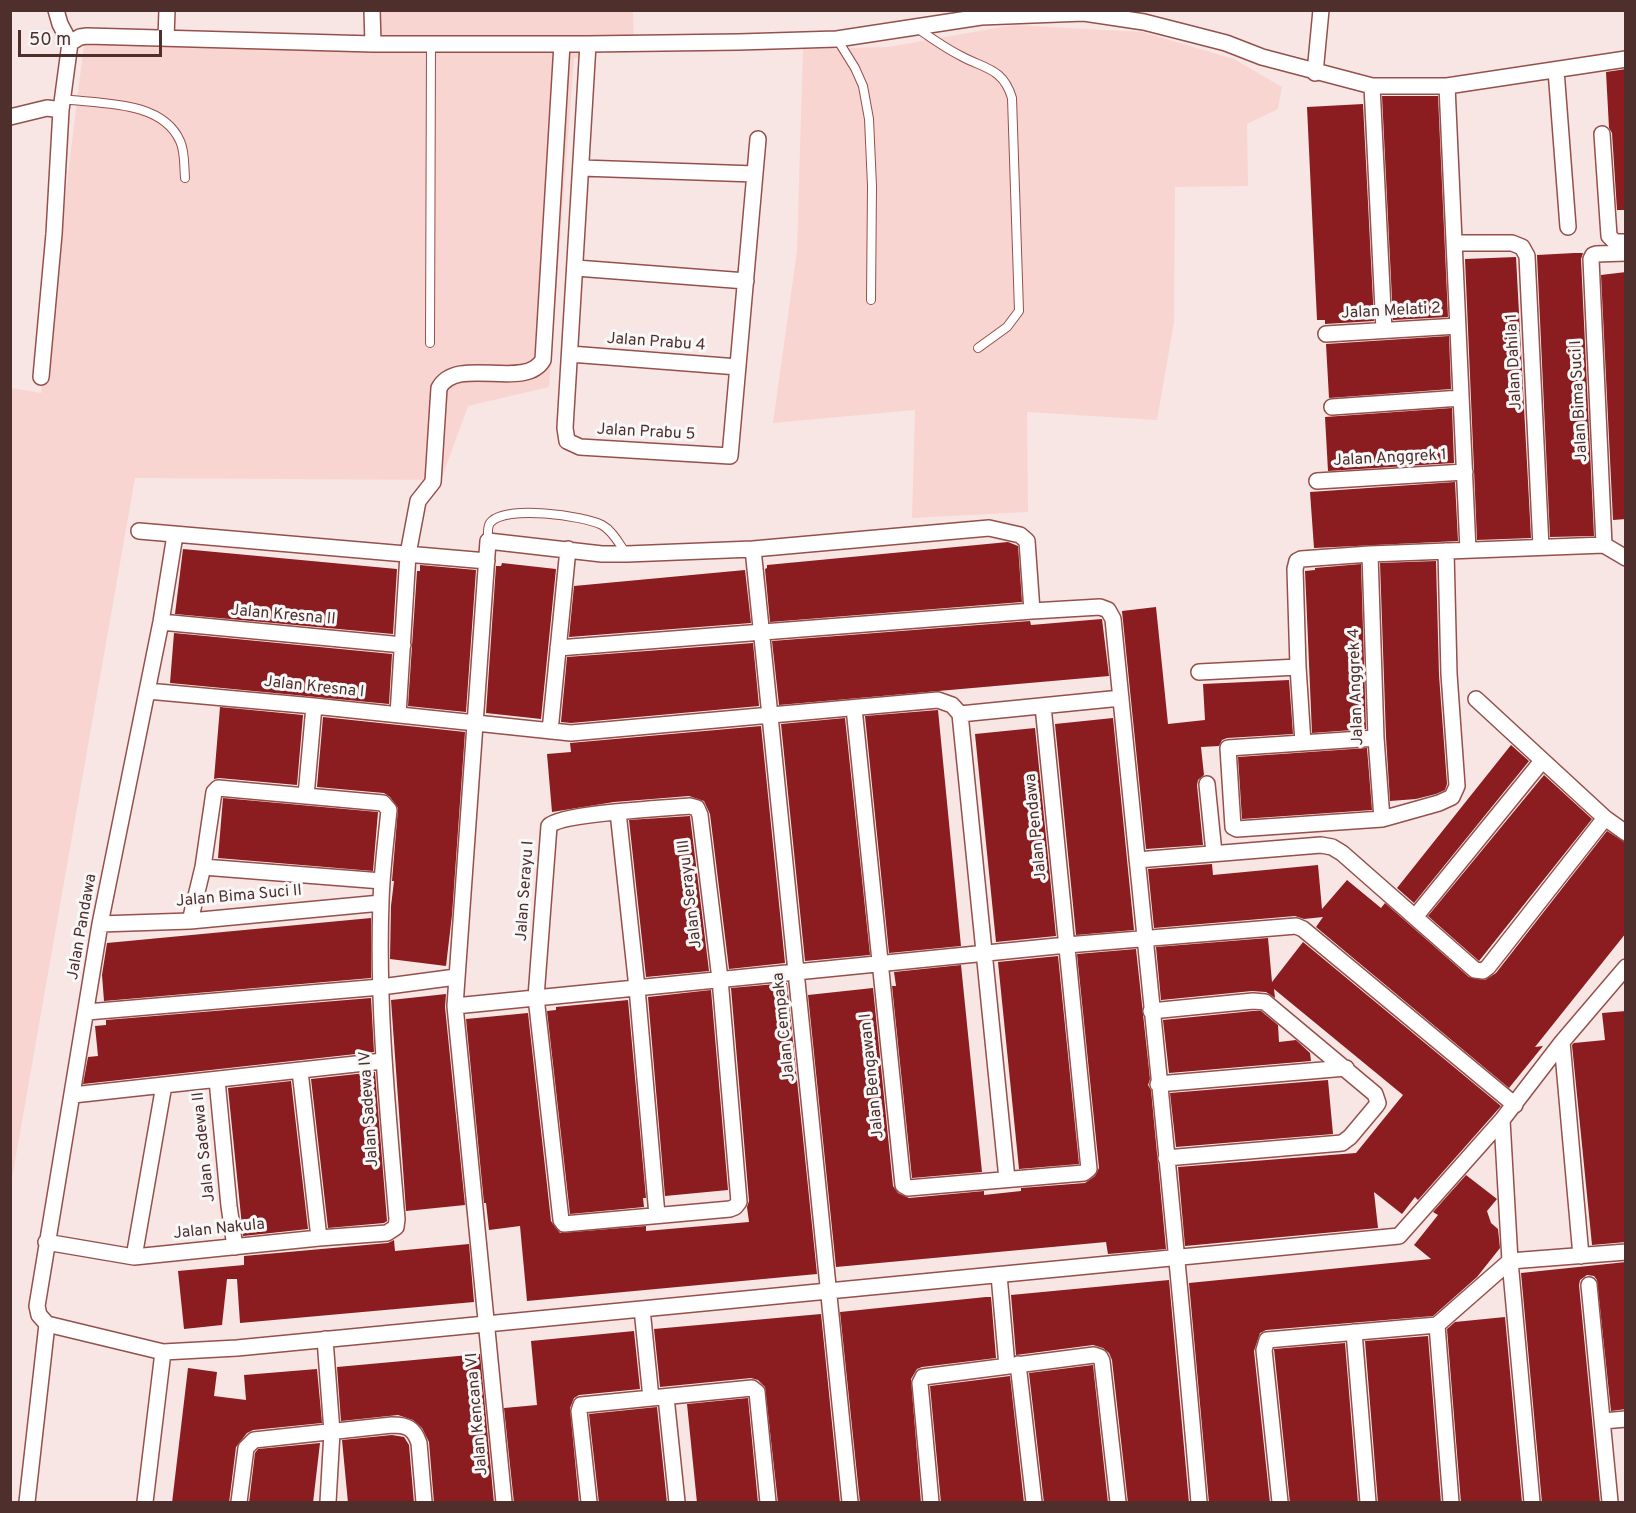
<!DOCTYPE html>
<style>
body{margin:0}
#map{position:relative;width:1636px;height:1513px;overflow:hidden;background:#f7e6e4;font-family:Overpass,sans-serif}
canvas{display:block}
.frame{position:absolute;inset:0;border:12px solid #4e2f2c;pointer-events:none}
.scale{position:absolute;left:18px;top:30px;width:144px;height:27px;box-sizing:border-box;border:3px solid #4e2f2c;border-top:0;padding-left:8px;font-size:18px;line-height:21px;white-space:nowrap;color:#4e2f2c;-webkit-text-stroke:4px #f8f8f8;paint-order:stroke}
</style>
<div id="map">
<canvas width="1636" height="1513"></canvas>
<div class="frame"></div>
<div class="scale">50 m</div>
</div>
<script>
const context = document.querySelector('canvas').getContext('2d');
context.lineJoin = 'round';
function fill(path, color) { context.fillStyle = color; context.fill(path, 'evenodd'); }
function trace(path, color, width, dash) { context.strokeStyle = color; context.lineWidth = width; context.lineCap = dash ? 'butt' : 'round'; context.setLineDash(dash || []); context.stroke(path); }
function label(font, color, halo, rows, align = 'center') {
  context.font = font + ' Overpass,sans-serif'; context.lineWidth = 6; context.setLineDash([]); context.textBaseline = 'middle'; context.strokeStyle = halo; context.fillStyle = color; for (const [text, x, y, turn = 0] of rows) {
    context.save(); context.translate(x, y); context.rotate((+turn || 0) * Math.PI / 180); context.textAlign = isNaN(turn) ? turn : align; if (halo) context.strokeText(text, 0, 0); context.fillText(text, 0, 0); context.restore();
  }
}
fill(new Path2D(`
 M 378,11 L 633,11 L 634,46 L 574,58 L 549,387 L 468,406 L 441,480 L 135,478 L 11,1184 L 11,388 L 41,393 L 84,44 L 380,52 Z
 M 1013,25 L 1142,32 L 1234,59 L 1282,87 L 1278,109 L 1247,124 L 1248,186 L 1175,187 L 1174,322 L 1157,420 L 1027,412 L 1028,512 L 912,518 L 915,410 L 773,423 L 797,251 L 803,49 L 888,47 Z`), '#f9d5d1');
fill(new Path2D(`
 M 1626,69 L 1626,210 L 1617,210 L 1612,133 L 1609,128 L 1606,72 Z
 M 1382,96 L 1438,96 L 1448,317 L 1393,320 Z
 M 1363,104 L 1374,321 L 1325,324 L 1325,320 L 1317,320 L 1307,107 Z
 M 1574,253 L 1583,253 L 1581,259 L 1594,536 L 1550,537 L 1537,255 Z
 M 1516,257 L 1531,538 L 1477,540 L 1465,259 Z
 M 1626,272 L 1626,519 L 1613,520 L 1601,275 Z
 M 1449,336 L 1451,389 L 1329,398 L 1326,344 Z
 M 1452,408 L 1454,463 L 1328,471 L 1325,417 Z
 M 1455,482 L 1458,541 L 1314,548 L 1310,492 Z
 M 1008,542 L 1018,546 L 1022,602 L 770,622 L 765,569 L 767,568 L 767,565 Z
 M 183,549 L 397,569 L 393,634 L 175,614 Z
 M 1436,561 L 1439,675 L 1447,784 L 1445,790 L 1436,794 L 1416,799 L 1390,801 L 1386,737 L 1380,563 Z
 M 502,563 L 556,569 L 541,719 L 486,713 L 496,566 L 501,566 Z
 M 1361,564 L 1366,729 L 1312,733 L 1305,571 L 1315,570 L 1315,568 Z
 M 420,565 L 476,570 L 466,712 L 408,706 L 417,571 L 420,571 Z
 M 745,570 L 751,623 L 569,637 L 574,586 Z
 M 1156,607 L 1168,724 L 1205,720 L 1203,684 L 1289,680 L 1293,734 L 1227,738 L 1222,740 L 1219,746 L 1201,747 L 1204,775 L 1198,780 L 1197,785 L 1203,845 L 1146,849 L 1122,611 Z
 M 1102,619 L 1109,676 L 779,705 L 772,641 L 1030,621 L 1031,625 Z
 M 174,633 L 392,654 L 389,704 L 170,683 Z
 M 753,643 L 759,706 L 571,723 L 561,722 L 567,657 Z
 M 220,707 L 303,715 L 297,785 L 219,778 L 214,779 Z
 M 938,710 L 961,946 L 889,953 L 865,716 Z
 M 323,717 L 465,732 L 452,915 L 446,966 L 390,959 L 391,906 L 394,881 L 392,881 L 398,808 L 390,797 L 384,793 L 317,787 Z
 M 845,718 L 870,955 L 805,961 L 781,724 Z
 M 1113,718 L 1134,930 L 1076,935 L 1055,724 Z
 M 761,726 L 785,963 L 729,969 L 710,814 L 704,801 L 689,796 L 614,802 L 552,812 L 547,754 L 571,752 L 570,743 Z
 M 1035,728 L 1056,936 L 996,942 L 975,734 Z
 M 1511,745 L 1529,761 L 1414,903 L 1397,888 Z
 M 1367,748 L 1372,810 L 1242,819 L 1238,757 Z
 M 1544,775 L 1592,819 L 1479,961 L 1428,916 Z
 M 223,798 L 378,812 L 373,871 L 218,858 Z
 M 690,816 L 709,971 L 646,977 L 629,820 Z
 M 1607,831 L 1626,843 L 1626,933 L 1535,1047 L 1543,1046 L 1509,1088 L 1316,927 L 1323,917 L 1304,919 L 1295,916 L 1154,928 L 1148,869 L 1212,864 L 1213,875 L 1318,865 L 1322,909 L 1347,880 L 1381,908 L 1385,903 L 1469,977 L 1485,980 L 1496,973 Z
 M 371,918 L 371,978 L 104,1001 L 102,975 L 107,943 Z
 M 1268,938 L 1272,982 L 1303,942 L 1501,1106 L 1418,1200 L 1415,1197 L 1402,1214 L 1374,1192 L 1378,1228 L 1185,1246 L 1178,1167 L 1356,1153 L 1403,1095 L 1274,989 L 1275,998 L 1266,992 L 1252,991 L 1161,1000 L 1156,947 Z
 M 1136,949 L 1150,1079 L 1148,1085 L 1151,1090 L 1166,1249 L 1108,1254 L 1106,1242 L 836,1267 L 808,995 L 873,988 L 893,1186 L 898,1193 L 909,1198 L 984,1191 L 984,1195 L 1021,1191 L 1021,1188 L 1085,1183 L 1095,1176 L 1099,1168 L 1077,954 Z
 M 1058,956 L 1079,1164 L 1019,1169 L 998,962 Z
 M 961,965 L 982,1172 L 912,1178 L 892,986 L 896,986 L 894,972 Z
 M 787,983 L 817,1274 L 527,1301 L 520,1226 L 489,1230 L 486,1203 L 484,1203 L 466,1019 L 528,1013 L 551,1221 L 560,1233 L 646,1226 L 646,1231 L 749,1222 L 747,1207 L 749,1201 L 731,988 Z
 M 711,990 L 728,1190 L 665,1196 L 648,997 Z
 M 446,994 L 445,1007 L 465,1205 L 406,1211 L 391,1000 Z
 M 371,998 L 374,1052 L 83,1084 L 88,1057 L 98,1056 L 95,1026 L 106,1025 L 106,1020 Z
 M 628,1000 L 646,1198 L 643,1198 L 644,1207 L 570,1214 L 547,1011 L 556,1010 L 556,1007 Z
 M 1253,1011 L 1261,1011 L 1278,1025 L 1279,1042 L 1296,1040 L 1310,1053 L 1311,1061 L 1169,1073 L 1163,1020 Z
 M 1626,1011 L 1626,1242 L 1592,1245 L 1572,1045 L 1574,1043 L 1605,1040 L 1602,1013 Z
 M 375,1072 L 387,1221 L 384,1223 L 328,1228 L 311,1079 Z
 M 1328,1080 L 1333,1134 L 1176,1147 L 1170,1093 Z
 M 291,1081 L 308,1229 L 243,1236 L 228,1088 Z
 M 1466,1175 L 1497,1199 L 1487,1211 L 1491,1223 L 1498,1229 L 1500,1248 L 1477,1277 L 1433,1316 L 1266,1330 L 1260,1333 L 1254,1351 L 1270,1503 L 1209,1503 L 1189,1283 L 1431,1259 L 1414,1245 L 1438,1215 L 1433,1212 Z
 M 394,1240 L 395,1251 L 469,1244 L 474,1302 L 240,1323 L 237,1279 L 227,1279 L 222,1325 L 184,1329 L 178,1271 L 244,1265 L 244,1256 L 388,1243 Z
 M 1626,1262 L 1626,1409 L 1611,1411 L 1597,1280 L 1594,1276 L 1587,1275 L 1580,1280 L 1579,1285 L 1600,1503 L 1542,1503 L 1521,1273 Z
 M 1169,1280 L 1189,1503 L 1128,1503 L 1112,1360 L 1109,1353 L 1103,1348 L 1093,1345 L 1016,1355 L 1011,1295 Z
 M 986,1297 L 991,1297 L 996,1358 L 922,1367 L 917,1369 L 911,1379 L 921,1503 L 860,1503 L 840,1312 Z
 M 821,1314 L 840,1503 L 778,1503 L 765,1387 L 758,1380 L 751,1378 L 660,1387 L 654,1329 Z
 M 1505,1317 L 1522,1503 L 1461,1503 L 1447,1329 L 1455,1322 Z
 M 634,1331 L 640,1389 L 579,1395 L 574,1398 L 570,1408 L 579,1503 L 514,1503 L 504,1408 L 537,1405 L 531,1341 Z
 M 1428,1336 L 1441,1503 L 1378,1503 L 1365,1341 Z
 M 1345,1343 L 1358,1503 L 1290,1503 L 1274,1349 Z
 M 480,1354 L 494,1503 L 434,1503 L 429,1442 L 422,1428 L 413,1420 L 398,1415 L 341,1421 L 337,1367 Z
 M 1093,1365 L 1108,1503 L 1044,1503 L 1029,1373 Z
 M 188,1368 L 217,1372 L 214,1396 L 246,1400 L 244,1375 L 317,1369 L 322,1423 L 253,1430 L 247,1433 L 236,1447 L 229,1503 L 172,1503 Z
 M 1010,1376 L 1024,1503 L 941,1503 L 930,1386 Z
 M 748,1398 L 758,1503 L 697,1503 L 687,1404 Z
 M 657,1407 L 667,1503 L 599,1503 L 589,1414 Z
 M 392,1435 L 404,1437 L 409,1445 L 414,1503 L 348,1503 L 342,1440 Z
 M 320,1443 L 313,1503 L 249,1503 L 255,1453 L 258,1449 Z`), '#8b1d20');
const service = new Path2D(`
 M 917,28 C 931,38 945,48 961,56 C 985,69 1003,68 1012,98 L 1019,311 L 1007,327 L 978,348
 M 837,39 L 855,68 L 863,86 L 869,119 L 872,186 L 871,300
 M 62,99 C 100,104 162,100 180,141 C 185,151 184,166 185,178
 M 430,343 L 431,44
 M 488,541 C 488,536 487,527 490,523 C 505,504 584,516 602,525 C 613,531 619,544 626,553`);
const minor = new Path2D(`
 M 56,10 L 60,24 L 70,43
 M 372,10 L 373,44
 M 166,38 L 167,10
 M 588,44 L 565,428 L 567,441 L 580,447 L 730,456 L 758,139
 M 1556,70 L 1568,227
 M 1315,73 L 1321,10
 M 1372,86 L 1384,330
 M 1447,86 L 1468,550
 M 10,117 L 47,108 L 61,110 L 70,43 L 80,37 L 87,36 L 373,44 L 588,44 L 739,42 L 837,39 L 981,17 L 1084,13 L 1144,22 L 1191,34 L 1226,43 L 1262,57 L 1372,86 L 1447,86 L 1626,59
 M 1602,134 L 1609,236 L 1615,242 L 1626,242
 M 582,168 L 755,174
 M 1454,243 L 1512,243 L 1522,247 L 1527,256 L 1541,547
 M 576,268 L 746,281
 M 1326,334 L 1458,326
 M 570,354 L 738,367
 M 41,377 L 54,234 L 61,110
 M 1332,407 L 1461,398
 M 1317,481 L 1465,472
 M 139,531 L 487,561
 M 1604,545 L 1591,259 L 1593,255 L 1596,254 L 1626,253
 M 753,549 L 850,1502
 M 1370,554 L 1376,738 L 1382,819
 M 161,622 L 403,645
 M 558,648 L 1032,611 L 1100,607 L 1108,610 L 1113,619 C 1142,913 1174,1208 1199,1502
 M 1199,672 L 1298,667
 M 147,691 L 314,706 L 571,733 L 938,700 L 952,705 L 960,714 L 1007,1179
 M 1476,699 L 1605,818 L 1626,833
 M 854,708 L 903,1185 L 908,1188 L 1084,1173 L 1089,1169 L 1043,706
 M 960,714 L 1121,698
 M 398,715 L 408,554 L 418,501 L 433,482 L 439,388 C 457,355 525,391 543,360 L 562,44
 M 550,731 L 568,549
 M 1376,738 L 1228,748 L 1233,827 L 1237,829 L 1382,819 L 1439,803 L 1452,797 L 1457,786 L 1449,674 L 1446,551
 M 1303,743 L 1298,667 L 1295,569 L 1297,561 L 1301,559 L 1370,554 L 1604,545 L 1626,558
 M 1207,784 L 1214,853
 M 306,796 L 314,706
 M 690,806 L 697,808 L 700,815 L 720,979 L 739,1202 L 735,1207 L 730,1209 L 564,1224 L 561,1220 L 536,997 L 549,826 C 561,813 667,808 690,806 Z
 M 618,812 L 637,988 L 657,1215
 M 1137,860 L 1321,845 L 1332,847 L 1342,853 L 1475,970 L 1483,971 L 1488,967 L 1605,818
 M 203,867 L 382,881
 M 1415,917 L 1542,761
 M 100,924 L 190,921 L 381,903
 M 455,1006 L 1067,945 L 1296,926 L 1303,929 L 1515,1105
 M 1151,1011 L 1253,1001 L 1265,1002 L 1375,1094 L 1378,1103 L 1376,1106 L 1350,1137 L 1342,1143 L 1166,1158
 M 87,1012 L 381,987 L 456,977
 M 1562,1042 L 1581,1256
 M 300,1071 L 319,1238
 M 217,1080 L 229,1206 L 235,1247
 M 1158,1084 L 1346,1068
 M 73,1095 L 383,1061
 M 1502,1120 L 1510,1261 L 1532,1502
 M 46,1242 L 134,1257 L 319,1238 L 387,1233 L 396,1227 L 397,1219 C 388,1113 377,1007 381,901 C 382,870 386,840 389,810 L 383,803 L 218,788 L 214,792 L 203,867 L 190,921
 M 134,1257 L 164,1085
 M 999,1275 L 1007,1366
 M 1589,1285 L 1610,1502
 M 642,1309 L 651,1398
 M 47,1324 L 163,1352 L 237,1348 L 1399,1236 L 1502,1120 L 1562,1042 L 1626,967
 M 47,1324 L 39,1315 L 37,1306 L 100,924 L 161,622 L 175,535
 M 1437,1325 L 1451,1502
 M 1354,1332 L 1368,1502
 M 325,1339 L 332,1432 L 328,1502
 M 1018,1364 L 1034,1502
 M 666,1397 L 677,1502
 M 1603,1421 L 1626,1419
 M 27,1502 L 47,1324
 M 145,1502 L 163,1352
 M 239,1502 L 246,1448 L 254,1440 L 392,1425 C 407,1425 414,1428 419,1443 L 424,1502
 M 504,1502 L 455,1006 L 488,541 L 602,554 L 627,554 L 753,549 L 989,528 L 1020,535 L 1027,541 L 1032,611
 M 589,1502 L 579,1411 L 581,1405 L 752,1388 L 757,1392 L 768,1502
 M 931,1502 L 920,1383 L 923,1377 L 1094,1355 L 1100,1357 L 1102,1361 L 1118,1502
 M 1280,1502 L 1264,1350 L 1267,1340 L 1437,1325 L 1510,1261 L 1626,1252`);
trace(service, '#95504b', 10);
trace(minor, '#95504b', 18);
trace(service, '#fff', 8);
trace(minor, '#fff', 15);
label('16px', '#4e2f2c', '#f8f8f8', [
 ["Jalan Melati 2",1391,312,-3],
 ["Jalan Prabu 4",656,343,4],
 ["Jalan Dahila 1",1515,362,-93],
 ["Jalan Bima Suci I",1580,401,-93],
 ["Jalan Prabu 5",646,433,3],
 ["Jalan Anggrek 1",1390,459,-3],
 ["Jalan Kresna II",283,616,5],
 ["Jalan Anggrek 4",1357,687,-92],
 ["Jalan Kresna I",314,688,6],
 ["Jalan Pendawa",1037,827,-96],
 ["Jalan Serayu I",526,891,-86],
 ["Jalan Serayu III",691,894,-97],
 ["Jalan Bima Suci II",239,897,-5],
 ["Jalan Pandawa",83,927,-80],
 ["Jalan Cempaka",785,1027,-96],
 ["Jalan Bengawan I",873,1076,-96],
 ["Jalan Sadewa IV",370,1109,-94],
 ["Jalan Sadewa II",205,1147,-96],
 ["Jalan Nakula",219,1230,-6],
 ["Jalan Kencana VI",478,1414,-95]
]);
</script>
